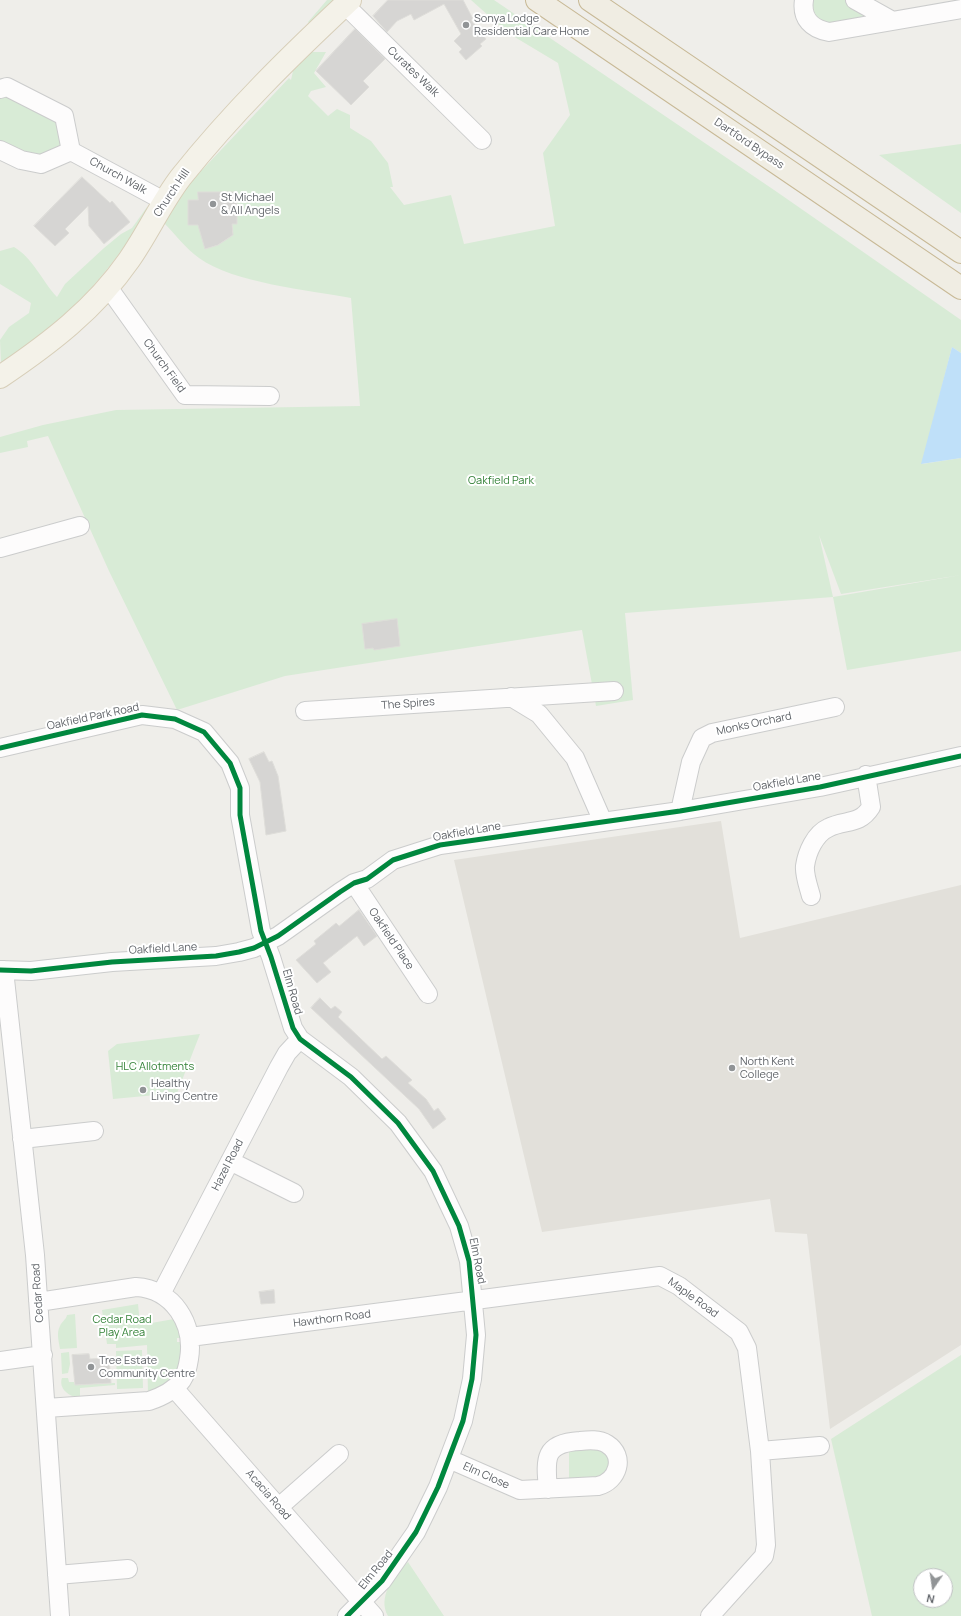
<!DOCTYPE html>
<style>
body{margin:0}
#map{position:relative;width:961px;height:1616px;overflow:hidden;background:#efeeea;font-family:Manrope,sans-serif}
canvas{display:block}
.north{position:absolute;left:913px;top:1568px;width:40px;height:40px;box-sizing:border-box;background:#fff;border:1px solid #bfc1c3;border-radius:50%;rotate:193deg;font-size:11px;font-weight:700;line-height:16px;text-align:center;color:#5f6368}
.north::after{content:'';display:block;margin:auto;width:14px;height:18px;background:#919496;clip-path:polygon(50% 0,100% 100%,50% 72%,0 100%)}
</style>
<div id="map">
<canvas width="961" height="1616"></canvas>
<div class="north">N</div>
</div>
<script>
const context = document.querySelector('canvas').getContext('2d');
context.lineJoin = 'round';
function fill(path, color) { context.fillStyle = color; context.fill(path, 'evenodd'); }
function trace(path, color, width, dash) { context.strokeStyle = color; context.lineWidth = width; context.lineCap = dash ? 'butt' : 'round'; context.setLineDash(dash || []); context.stroke(path); }
function label(font, color, halo, rows, align = 'center') {
  context.font = font + ' Manrope,sans-serif'; context.lineWidth = 4; context.setLineDash([]); context.textBaseline = 'middle'; context.strokeStyle = halo; context.fillStyle = color; for (const [text, x, y, turn = 0] of rows) {
    context.save(); context.translate(x, y); context.rotate((+turn || 0) * Math.PI / 180); context.textAlign = isNaN(turn) ? turn : align; if (halo) context.strokeText(text, 0, 0); context.fillText(text, 0, 0); context.restore();
  }
}
fill(new Path2D(`
 M 721,821 L 740,938 L 961,885 L 961,1345 L 830,1429 L 807,1234 L 775,1232 L 770,1199 L 542,1232 L 454,860 Z`), '#e2e0da');
fill(new Path2D(`
 M 327,0 L 335,0 L 311,26 L 308,22 Z
 M 471,0 L 494,0 L 777,192 L 961,320 L 961,353 L 952,347 L 922,464 L 961,458 L 961,575 L 841,594 L 819,535 L 833,597 L 961,575 L 961,651 L 847,670 L 833,597 L 625,613 L 633,700 L 596,706 L 582,630 L 285,676 L 177,710 L 109,571 L 48,436 L 27,441 L 28,447 L 0,453 L 0,437 L 43,425 L 116,410 L 360,406 L 351,298 C 309,290 233,283 199,258 C 186,249 175,234 164,223 L 186,187 L 289,78 L 291,80 L 293,71 L 310,52 L 326,52 L 314,73 L 326,87 L 311,91 L 308,96 L 328,116 L 337,109 L 350,115 L 350,128 L 371,141 L 388,163 L 393,187 L 390,187 L 404,205 L 451,195 L 464,244 L 555,226 L 543,153 L 570,115 L 558,63 L 508,33 ZM 237,192 L 237,224 L 232,224 L 233,235 L 218,245 L 205,249 L 224,225 L 188,224 L 188,200 L 198,200 Z
 M 807,0 L 849,0 L 864,14 L 864,20 L 819,26 Z
 M 11,93 L 61,119 L 65,138 L 54,153 L 32,159 L 0,144 L 0,95 Z
 M 961,144 L 961,213 L 879,155 Z
 M 147,207 L 147,209 C 113,273 62,324 1,364 L 0,340 L 9,327 L 29,313 L 31,303 L 0,284 L 0,251 L 14,247 C 33,258 42,281 57,297 L 65,284 L 104,248 L 121,234 L 132,228 Z
 M 200,1034 L 177,1093 L 113,1099 L 108,1051 L 117,1044 Z
 M 138,1304 L 140,1325 L 174,1319 L 185,1338 L 177,1338 L 177,1342 L 185,1342 L 183,1359 L 172,1382 L 148,1394 L 147,1345 L 116,1348 L 116,1344 L 107,1344 L 102,1310 Z
 M 75,1314 L 77,1348 L 60,1349 C 59,1342 56,1333 60,1326 C 62,1321 66,1320 67,1315 Z
 M 142,1350 L 143,1388 L 117,1389 L 116,1351 Z
 M 69,1352 L 70,1364 L 68,1373 L 62,1374 L 61,1353 Z
 M 961,1355 L 961,1616 L 872,1616 L 831,1439 ZM 921,1576 L 945,1576 L 945,1600 L 921,1600 Z
 M 62,1378 L 68,1378 L 69,1382 L 74,1382 L 75,1385 L 115,1383 L 115,1385 L 80,1388 L 80,1398 C 70,1397 58,1389 62,1378 Z
 M 569,1444 L 607,1447 L 612,1474 L 569,1486 Z
 M 408,1562 L 444,1616 L 388,1616 C 377,1597 394,1575 408,1562 Z`), '#d8ebd6');
fill(new Path2D(`
 M 952,347 L 961,353 L 961,458 L 921,464 Z`), '#bfe0f9');
const building = new Path2D(`
 M 388,0 L 463,0 L 473,19 L 471,20 L 486,39 L 480,44 L 482,46 L 466,60 L 459,52 L 462,49 L 454,41 L 461,34 L 444,4 L 414,20 L 411,14 L 397,21 L 387,32 L 373,16 Z
 M 355,29 L 385,59 L 363,81 L 369,87 L 351,105 L 316,71 Z
 M 82,177 L 110,203 L 112,201 L 130,222 L 104,244 L 89,226 L 88,206 L 65,229 L 69,233 L 55,246 L 34,226 Z
 M 198,192 L 237,192 L 237,224 L 232,224 L 233,235 L 218,245 L 205,249 L 198,225 L 188,225 L 188,200 L 198,200 Z
 M 397,619 L 400,646 L 374,650 L 373,648 L 365,649 L 362,624 Z
 M 264,752 L 269,762 L 272,761 L 278,776 L 286,831 L 266,835 L 260,782 L 249,759 Z
 M 359,910 L 377,936 L 364,946 L 357,936 L 323,963 L 331,972 L 317,983 L 296,960 L 316,944 L 314,941 L 336,923 L 339,926 Z
 M 320,998 L 331,1009 L 335,1006 L 342,1012 L 338,1017 L 382,1059 L 386,1056 L 412,1080 L 408,1083 L 426,1099 L 434,1111 L 438,1108 L 446,1119 L 433,1129 L 419,1109 L 311,1008 Z
 M 274,1290 L 275,1303 L 261,1304 L 259,1292 Z
 M 89,1354 L 90,1359 L 109,1358 L 111,1383 L 75,1385 L 72,1355 Z`);
fill(building, '#d6d5d3');
trace(building, '#deddd9', 1);
const minor = new Path2D(`
 M 804,0 C 801,19 812,29 829,32 L 961,9
 M 855,0 L 891,20
 M 345,5 L 482,140
 M 0,89 L 7,87 L 64,116 L 71,151
 M 0,150 L 21,160 L 41,164 L 71,151 L 164,201
 M 108,287 L 185,395 L 270,396
 M 0,548 L 80,526
 M 511,697 L 539,714 L 575,758 L 603,822
 M 305,711 L 614,691
 M 0,748 L 142,715 L 175,719 L 204,732 L 230,763 L 240,788 L 240,815 L 261,931 L 271,957 L 293,1028 L 300,1039 L 351,1077 L 398,1123 L 433,1171 L 459,1226 L 469,1261 L 476,1335 L 472,1379 L 463,1421 L 438,1487 L 416,1532 L 382,1581 L 347,1616
 M 680,811 L 691,762 L 702,738 L 712,733 L 835,707
 M 354,883 L 428,994
 M 811,896 C 809,888 804,875 805,866 C 807,852 815,834 828,828 C 845,819 859,826 871,807 L 866,775
 M 0,970 L 31,971 L 112,962 L 216,956 L 239,952 L 254,948 L 278,936 L 340,892 L 354,883 L 367,879 L 393,860 L 440,845 L 680,811 L 820,787 L 961,756
 M 4,970 L 35,1255 L 60,1616
 M 22,1139 L 94,1131
 M 230,1161 L 294,1193
 M 161,1294 L 279,1067 L 287,1053 L 300,1039
 M 38,1301 L 45,1301 L 136,1287 C 173,1289 195,1324 189,1359 C 188,1366 186,1374 182,1380 C 174,1391 161,1397 149,1401 L 46,1408
 M 190,1337 L 660,1276 L 679,1286 L 739,1332 L 747,1348 L 760,1451 L 766,1545 L 764,1556 L 710,1616
 M 0,1361 L 43,1355
 M 174,1388 L 374,1616
 M 760,1451 L 820,1446
 M 449,1459 L 520,1490 L 598,1486 C 618,1481 626,1456 607,1444 C 599,1439 589,1440 580,1441 C 544,1443 545,1458 548,1489
 M 279,1507 L 339,1454
 M 57,1575 L 128,1569`);
const major = new Path2D(`
 M 0,377 C 49,344 95,309 129,260 C 148,233 161,203 181,177 C 232,113 290,56 350,0`);
const highway = new Path2D(`
 M 537,0 L 961,288
 M 590,0 L 961,252`);
trace(minor, '#cbcccc', 20);
trace(major, '#d7ceb8', 24);
trace(highway, '#c8b996', 24);
trace(minor, '#fdfcfc', 18);
trace(major, '#f4f2e9', 22);
trace(highway, '#f0ede3', 22);
trace(new Path2D(`
 M 0,748 L 142,715 L 175,719 L 204,732 L 230,763 L 240,788 L 240,815 L 261,931 L 271,957 L 293,1028 L 300,1039 L 351,1077 L 398,1123 L 433,1171 L 459,1226 L 469,1261 L 476,1335 L 472,1379 L 463,1421 L 438,1487 L 416,1532 L 382,1581 L 347,1616
 M 0,970 L 31,971 L 112,962 L 216,956 L 239,952 L 254,948 L 278,936 L 340,892 L 354,883 L 367,879 L 393,860 L 440,845 L 680,811 L 820,787 L 961,756`), '#00873e', 5);
for (const [x, y, r, color] of [
 [466,25,4,"#919496"],
 [213,204,4,"#919496"],
 [732,1068,4,"#919496"],
 [143,1090,4,"#919496"],
 [91,1367,4,"#919496"]
]) { const dot = new Path2D(); dot.arc(x, y, r, 0, 2 * Math.PI); context.fillStyle = color; context.fill(dot); trace(dot, '#fff', 1.5); }
label('11px', '#5f6368', '#fff', [
 ["Sonya Lodge",474,19],
 ["Residential Care Home",474,32],
 ["St Michael",221,198],
 ["& All Angels",221,211],
 ["North Kent",740,1062],
 ["College",740,1075],
 ["Healthy",151,1084],
 ["Living Centre",151,1097],
 ["Tree Estate",99,1361],
 ["Community Centre",99,1374]
], 'left');
label('11px', '#5f6368', '#fff', [
 ["Curates Walk",413,72,44],
 ["Dartford Bypass",749,144,34],
 ["Church Walk",118,176,29],
 ["Church Hill",172,193,-56],
 ["Church Field",164,366,54],
 ["The Spires",408,704,-4],
 ["Oakfield Park Road",93,717,-12],
 ["Monks Orchard",754,724,-12],
 ["Oakfield Lane",787,782,-10],
 ["Oakfield Lane",467,832,-10],
 ["Oakfield Place",391,939,56],
 ["Oakfield Lane",163,949,-3],
 ["Elm Road",292,992,74],
 ["Hazel Road",228,1165,-63],
 ["Elm Road",477,1261,79],
 ["Cedar Road",38,1293,-94],
 ["Maple Road",693,1298,36],
 ["Hawthorn Road",332,1319,-7],
 ["Elm Close",486,1476,24],
 ["Acacia Road",268,1495,49],
 ["Elm Road",376,1570,-51]
]);
label('11px', '#348238', '#fff', [
 ["Oakfield Park",501,481],
 ["HLC Allotments",155,1067],
 ["Cedar Road",122,1320],
 ["Play Area",122,1333]
]);
</script>
